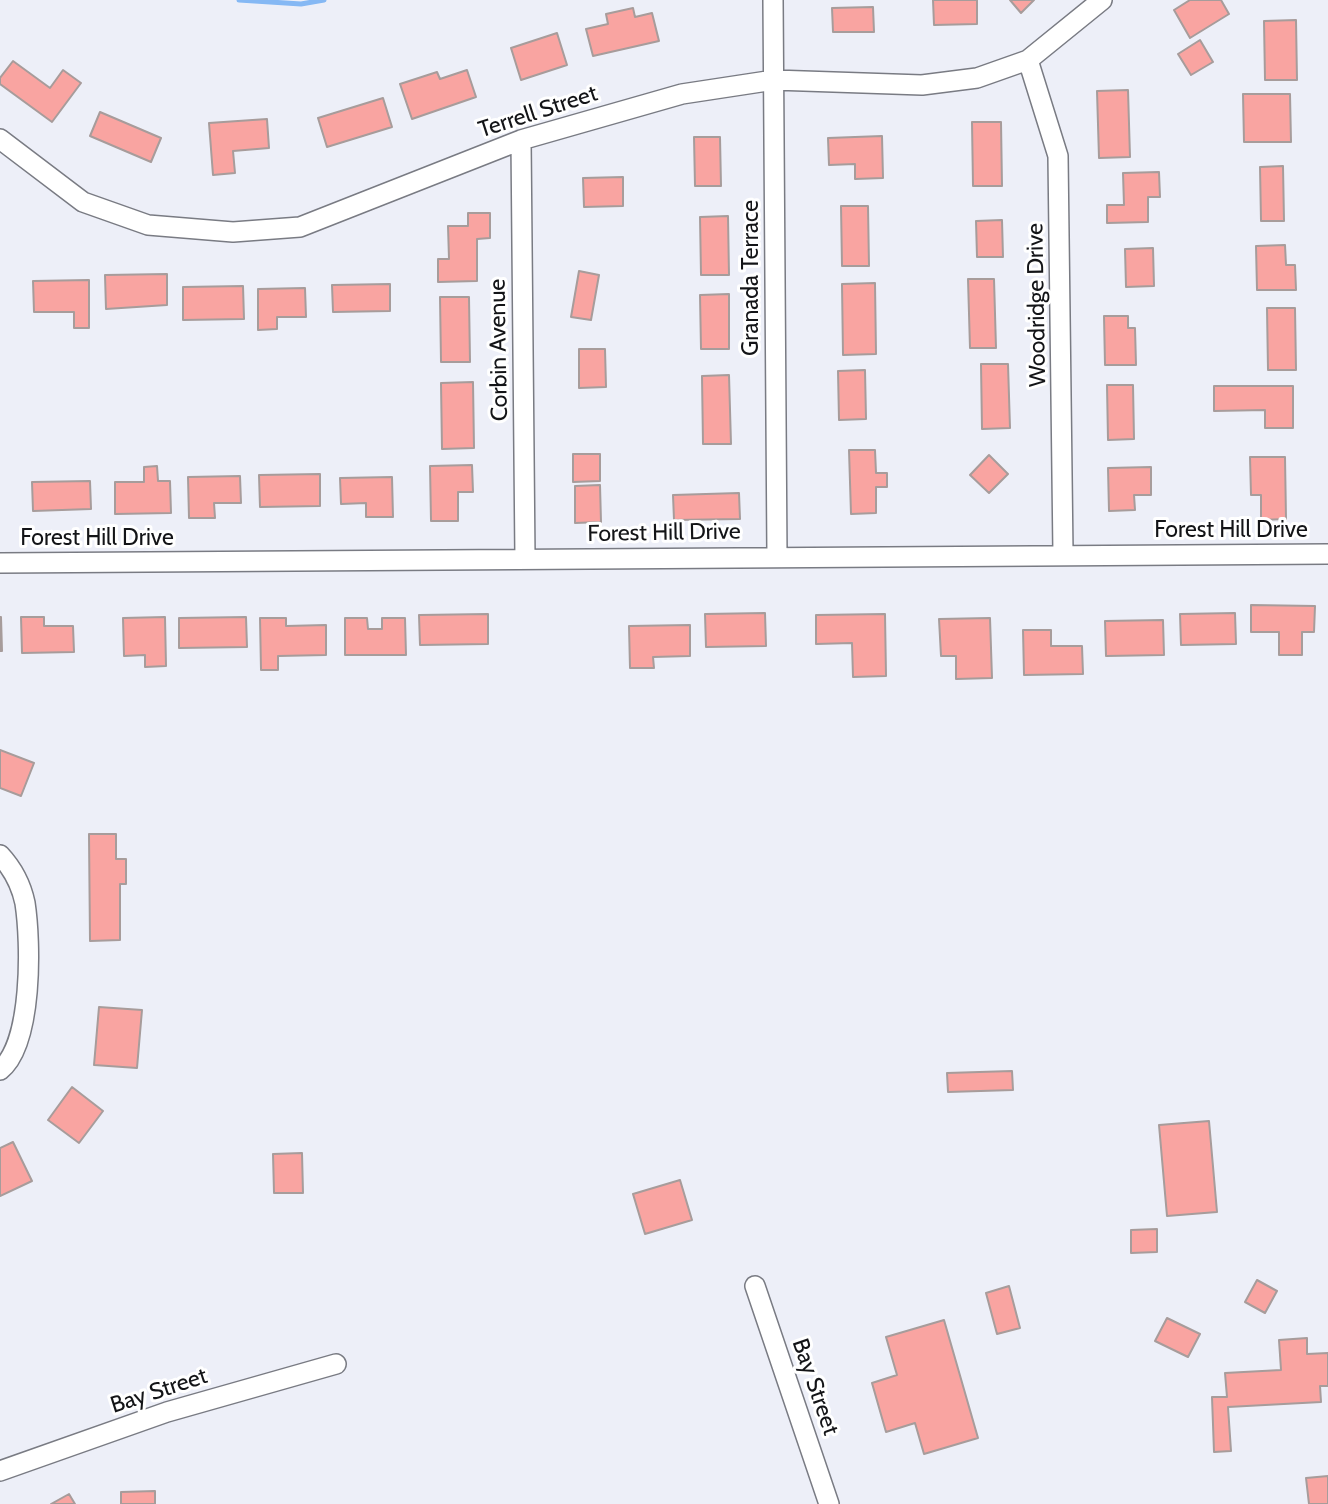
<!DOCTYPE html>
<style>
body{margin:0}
canvas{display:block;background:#edeff8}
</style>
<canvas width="1328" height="1504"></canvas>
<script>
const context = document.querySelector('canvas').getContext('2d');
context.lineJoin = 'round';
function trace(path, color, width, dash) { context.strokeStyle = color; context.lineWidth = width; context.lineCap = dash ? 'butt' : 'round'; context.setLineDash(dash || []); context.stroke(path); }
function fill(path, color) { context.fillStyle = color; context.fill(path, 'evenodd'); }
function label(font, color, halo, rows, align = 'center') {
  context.font = font + ' Cabin,sans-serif'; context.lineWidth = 6; context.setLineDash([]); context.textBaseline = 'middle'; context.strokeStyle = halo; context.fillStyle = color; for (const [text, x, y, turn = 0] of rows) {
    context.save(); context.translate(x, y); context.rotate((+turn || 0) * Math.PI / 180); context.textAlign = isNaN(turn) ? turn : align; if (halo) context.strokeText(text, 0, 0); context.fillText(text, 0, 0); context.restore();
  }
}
trace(new Path2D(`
 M 239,0 L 301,4 L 324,0`), '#85b8f4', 5);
const building = new Path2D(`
 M 933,0 L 977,0 L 977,24 L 934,25 Z
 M 1010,0 L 1034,0 L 1021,13 Z
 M 1190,0 L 1221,0 L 1229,14 L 1190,38 L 1174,10 Z
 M 873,7 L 874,32 L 833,32 L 832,8 Z
 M 633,8 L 635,17 L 652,13 L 659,41 L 593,56 L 586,29 L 608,24 L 606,14 Z
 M 1296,20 L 1297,80 L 1265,80 L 1264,21 Z
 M 557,33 L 567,65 L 521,80 L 511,48 Z
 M 1200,40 L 1213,62 L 1191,75 L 1178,54 Z
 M 13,61 L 50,88 L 63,70 L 81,83 L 52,122 L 0,84 L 0,78 Z
 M 467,70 L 476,97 L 412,119 L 400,84 L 437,72 L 440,79 Z
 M 1128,90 L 1130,157 L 1099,158 L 1097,91 Z
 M 1243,94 L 1290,94 L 1291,142 L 1244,142 Z
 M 383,98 L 392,127 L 327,147 L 318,118 Z
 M 100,112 L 161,138 L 151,162 L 90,136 Z
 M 267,119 L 269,148 L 233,151 L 235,173 L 213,175 L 209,123 Z
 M 972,122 L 1001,122 L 1002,186 L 973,186 Z
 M 882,136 L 883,178 L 855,179 L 855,164 L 829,165 L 828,138 Z
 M 694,137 L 720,137 L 721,186 L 695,186 Z
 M 1283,166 L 1284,221 L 1261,221 L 1260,167 Z
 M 1159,172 L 1160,197 L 1148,197 L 1148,222 L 1107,223 L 1107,205 L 1124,205 L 1123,173 Z
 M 623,177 L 623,206 L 584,207 L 583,178 Z
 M 841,206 L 868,206 L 869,266 L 842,266 Z
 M 468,213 L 490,213 L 490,238 L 477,239 L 477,281 L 438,282 L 438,259 L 449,259 L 448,226 L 468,226 Z
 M 728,216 L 729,275 L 701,275 L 700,217 Z
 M 1002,220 L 1003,257 L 977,257 L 976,221 Z
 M 1285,245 L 1286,265 L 1295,265 L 1296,290 L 1257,290 L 1256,246 Z
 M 1153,248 L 1154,286 L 1126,287 L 1125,249 Z
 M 579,271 L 599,275 L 591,320 L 571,317 Z
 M 167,274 L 167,305 L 106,309 L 105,275 Z
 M 968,279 L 994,279 L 996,348 L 970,348 Z
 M 89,280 L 89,328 L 74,328 L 74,312 L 34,312 L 33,281 Z
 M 875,283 L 876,354 L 843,355 L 842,284 Z
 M 390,284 L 390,311 L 333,312 L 332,285 Z
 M 243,286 L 244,319 L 183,320 L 183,287 Z
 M 305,288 L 306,317 L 277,317 L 277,329 L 258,330 L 258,289 Z
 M 729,294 L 729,349 L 701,349 L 700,295 Z
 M 440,297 L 469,297 L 470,362 L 441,362 Z
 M 1267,308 L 1295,308 L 1296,370 L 1268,370 Z
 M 1104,316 L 1128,316 L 1128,328 L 1135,328 L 1136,365 L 1105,365 Z
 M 579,349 L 605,349 L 606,387 L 579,388 Z
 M 981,364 L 1008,364 L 1010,428 L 982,429 Z
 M 865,370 L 866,419 L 839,420 L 838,371 Z
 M 729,375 L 731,444 L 703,444 L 702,376 Z
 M 473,382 L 474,448 L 442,449 L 441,383 Z
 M 1107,385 L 1133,385 L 1134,439 L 1108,440 Z
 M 1214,386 L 1293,386 L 1293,428 L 1265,428 L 1265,410 L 1214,411 Z
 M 849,450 L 875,450 L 876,473 L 887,473 L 887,487 L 876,487 L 876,513 L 851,514 Z
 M 573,454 L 600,454 L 600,481 L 573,482 Z
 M 989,455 L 1008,474 L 989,493 L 970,475 Z
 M 1250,457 L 1285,457 L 1286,519 L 1261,520 L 1261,495 L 1251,495 Z
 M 472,465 L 473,492 L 458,492 L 458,521 L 431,521 L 430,466 Z
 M 157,466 L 158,481 L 170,481 L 171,513 L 115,514 L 115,482 L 144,482 L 144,467 Z
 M 1151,467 L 1151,495 L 1134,495 L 1135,510 L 1109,511 L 1108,468 Z
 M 320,474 L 320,506 L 260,507 L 259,475 Z
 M 240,476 L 241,503 L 214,503 L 215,518 L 189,518 L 188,477 Z
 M 392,477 L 393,517 L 366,517 L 366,503 L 341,504 L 340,478 Z
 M 90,481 L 91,509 L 33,511 L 32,482 Z
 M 600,485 L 601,522 L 575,523 L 575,486 Z
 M 739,493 L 740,519 L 674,520 L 673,495 Z
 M 1251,605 L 1315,606 L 1314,632 L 1302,632 L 1302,655 L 1279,655 L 1279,632 L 1251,632 Z
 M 765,613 L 766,646 L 706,647 L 705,614 Z
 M 1235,613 L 1236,644 L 1181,645 L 1180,614 Z
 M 488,614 L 488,644 L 420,645 L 419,615 Z
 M 885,614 L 886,676 L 853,677 L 852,643 L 816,644 L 816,615 Z
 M 0,617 L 1,617 L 2,651 L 0,651 Z
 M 21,617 L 44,617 L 44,626 L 73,626 L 74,652 L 22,653 Z
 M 165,617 L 166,666 L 145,667 L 145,655 L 124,656 L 123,618 Z
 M 246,617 L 247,647 L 179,648 L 179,618 Z
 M 260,618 L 286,618 L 286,626 L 326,625 L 326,655 L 278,656 L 278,670 L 261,670 Z
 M 345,618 L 367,618 L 368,629 L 382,629 L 382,618 L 405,618 L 406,655 L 345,655 Z
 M 990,618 L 992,678 L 956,679 L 956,656 L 941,656 L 939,619 Z
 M 1163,620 L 1164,655 L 1106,656 L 1105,621 Z
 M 690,625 L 690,656 L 653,657 L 654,668 L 630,668 L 629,626 Z
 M 1023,630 L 1051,630 L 1051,646 L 1082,646 L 1083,674 L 1024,675 Z
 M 0,750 L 34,763 L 21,796 L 0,788 Z
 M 89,834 L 116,834 L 116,859 L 126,859 L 126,884 L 120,884 L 120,940 L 90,941 Z
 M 99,1007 L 142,1010 L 137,1068 L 94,1065 Z
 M 1012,1071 L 1013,1090 L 948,1092 L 947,1073 Z
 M 72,1087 L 103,1111 L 79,1143 L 48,1120 Z
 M 1209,1121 L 1217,1212 L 1167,1216 L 1159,1125 Z
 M 13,1142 L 32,1181 L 0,1196 L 0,1148 Z
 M 302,1153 L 303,1193 L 274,1193 L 273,1154 Z
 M 680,1180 L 692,1220 L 645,1234 L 633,1194 Z
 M 1157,1229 L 1157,1252 L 1131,1253 L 1131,1230 Z
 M 1257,1280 L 1277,1291 L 1265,1313 L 1245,1302 Z
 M 1009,1286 L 1020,1328 L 997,1334 L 986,1293 Z
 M 1167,1318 L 1200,1334 L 1188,1357 L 1155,1341 Z
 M 944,1320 L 978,1438 L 924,1454 L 915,1423 L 886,1432 L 872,1383 L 897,1375 L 886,1337 Z
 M 1307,1338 L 1307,1354 L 1328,1353 L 1328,1386 L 1320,1386 L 1321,1402 L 1228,1407 L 1231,1451 L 1214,1452 L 1212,1397 L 1227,1397 L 1225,1373 L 1281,1370 L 1279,1340 Z
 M 1328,1476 L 1328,1504 L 1309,1504 L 1306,1478 Z
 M 155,1491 L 155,1504 L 121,1504 L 121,1492 Z
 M 69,1494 L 75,1504 L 51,1504 Z`);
fill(building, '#f9a4a1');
trace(building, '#a79c9b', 2);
const street = new Path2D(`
 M 773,0 L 777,556
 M 1028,60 L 1058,156 L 1063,554
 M 0,139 L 83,202 L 148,225 L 233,232 L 300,227 L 521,140 L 682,94 L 774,80 L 922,85 L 977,78 L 1028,60 L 1102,0
 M 521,140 L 525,559
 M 0,563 L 1328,554
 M 0,855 C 13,869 21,884 25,903 C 31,942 33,1044 0,1070
 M 755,1286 L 829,1504
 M 0,1471 L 167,1412 L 336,1364`);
trace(street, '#797b83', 22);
trace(street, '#fff', 19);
label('23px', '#131417', '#fff', [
 ["Terrell Street",538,112,-18],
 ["Granada Terrace",751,278,-90],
 ["Woodridge Drive",1037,305,-91],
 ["Corbin Avenue",499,350,-91],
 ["Forest Hill Drive",1231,530],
 ["Forest Hill Drive",664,533,-1],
 ["Forest Hill Drive",97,538],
 ["Bay Street",815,1387,71],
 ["Bay Street",159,1391,-18]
]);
</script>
